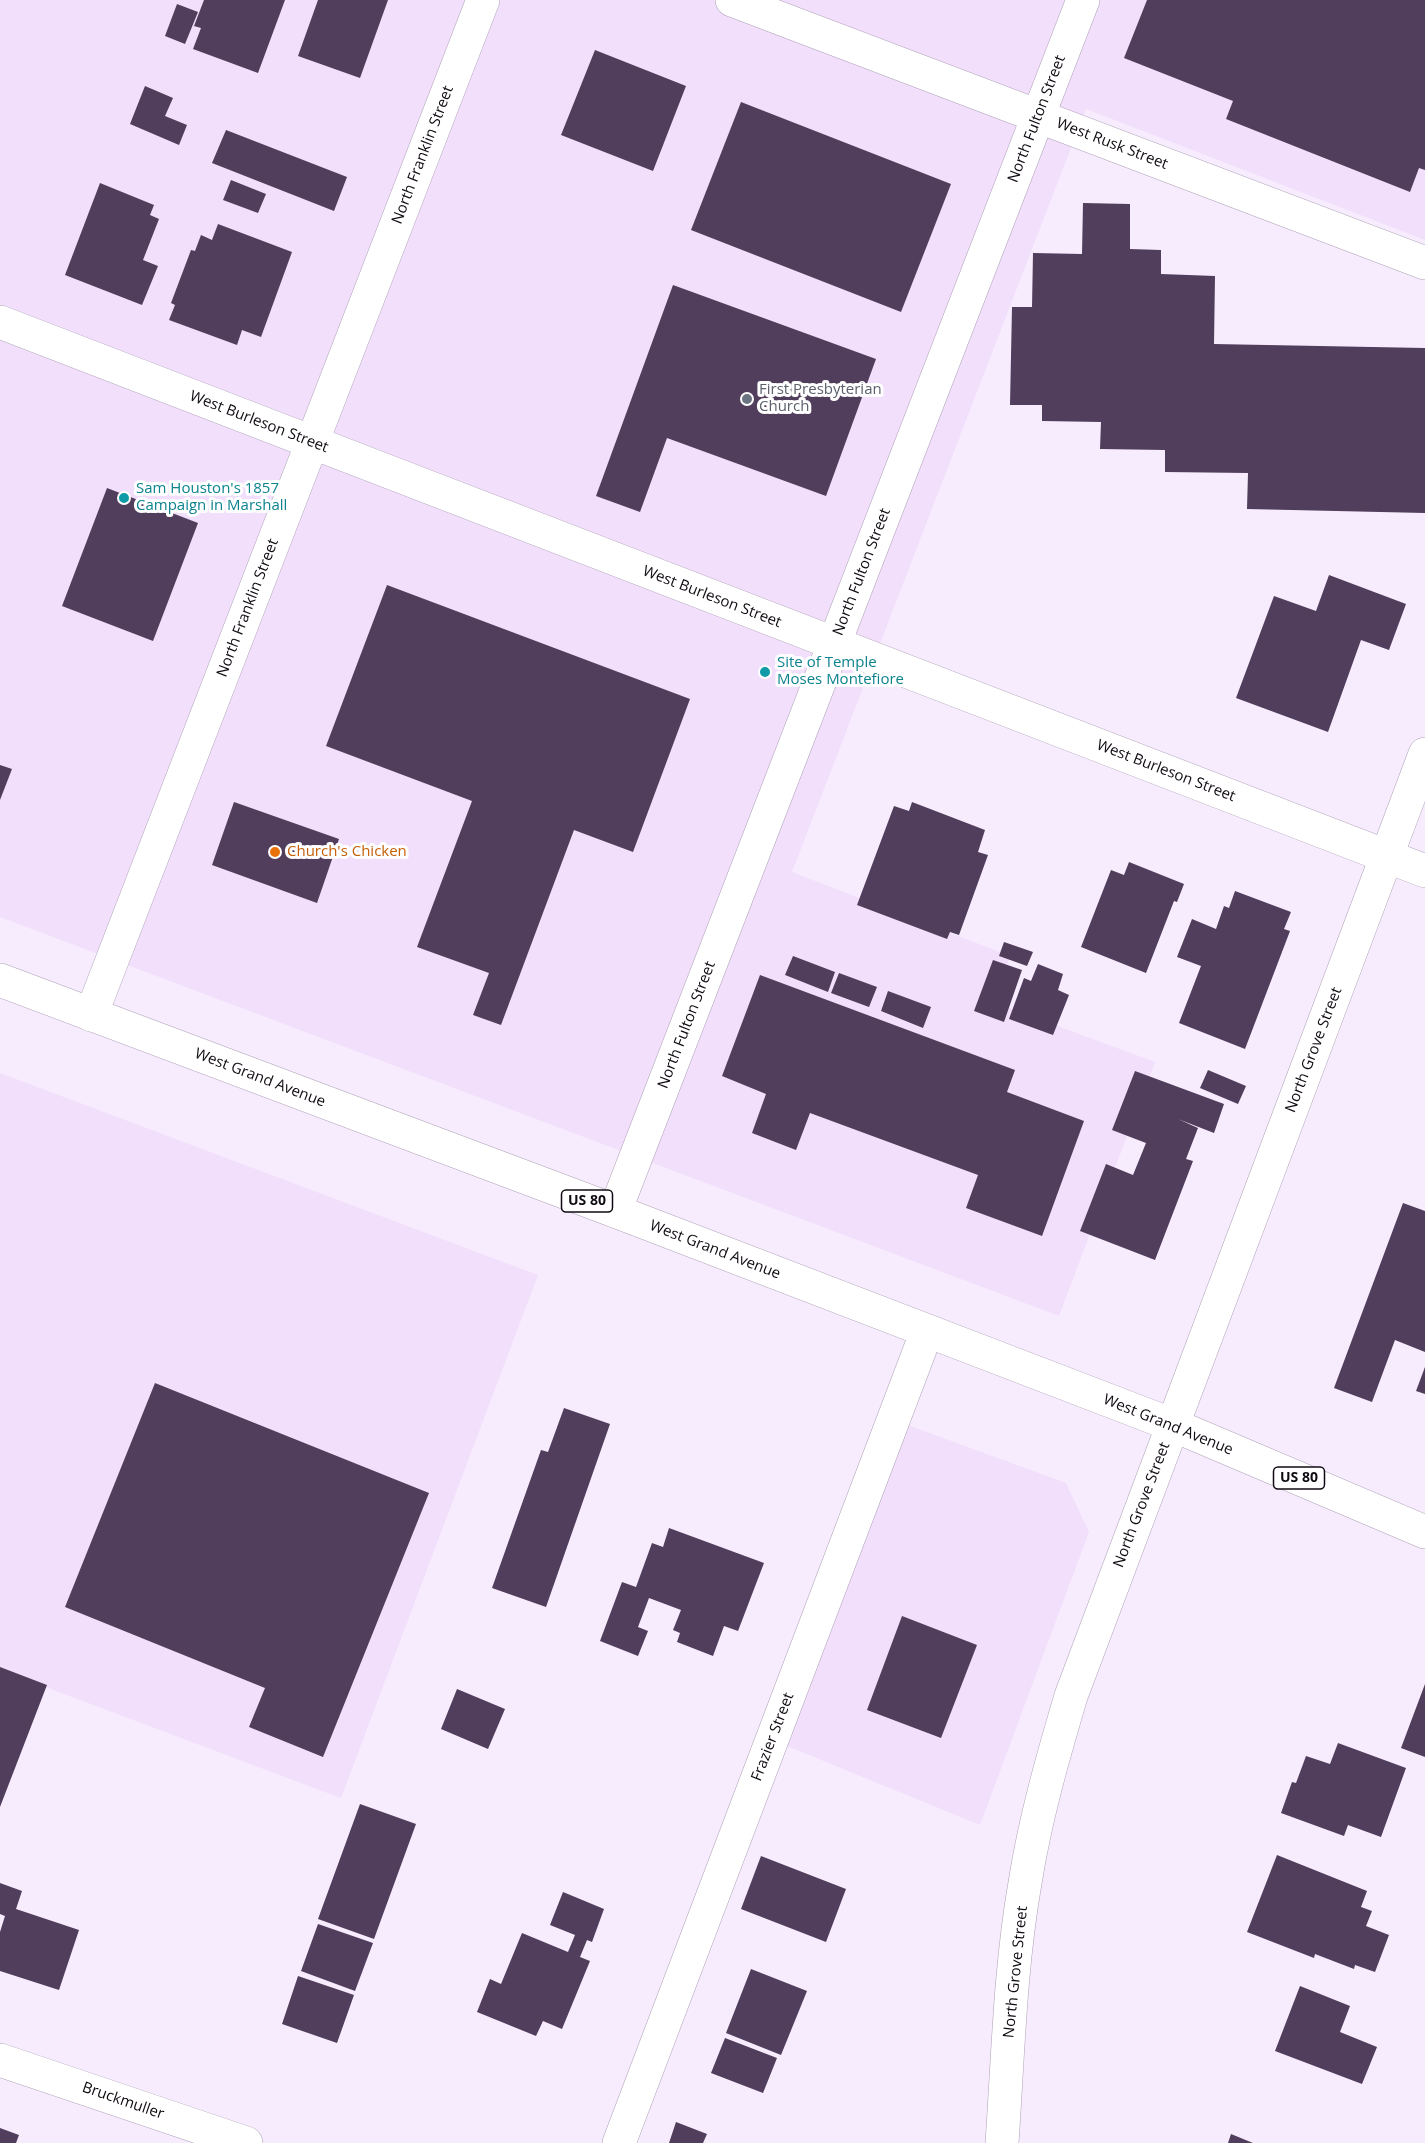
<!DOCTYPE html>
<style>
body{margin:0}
canvas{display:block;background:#f7ecfd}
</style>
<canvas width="1425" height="2143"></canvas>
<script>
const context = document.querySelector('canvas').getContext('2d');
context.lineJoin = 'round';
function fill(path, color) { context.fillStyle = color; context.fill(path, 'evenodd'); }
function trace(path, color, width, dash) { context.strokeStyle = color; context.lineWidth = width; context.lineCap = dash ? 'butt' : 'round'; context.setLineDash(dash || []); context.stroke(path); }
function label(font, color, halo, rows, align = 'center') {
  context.font = font + ' "Open Sans",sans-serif'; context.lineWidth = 6; context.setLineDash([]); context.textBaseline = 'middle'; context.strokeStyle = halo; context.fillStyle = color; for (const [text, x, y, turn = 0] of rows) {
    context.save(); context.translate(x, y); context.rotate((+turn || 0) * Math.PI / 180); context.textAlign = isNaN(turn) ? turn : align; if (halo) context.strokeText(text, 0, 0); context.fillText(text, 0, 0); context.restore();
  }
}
fill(new Path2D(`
 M 0,0 L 1425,0 L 1425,240 L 1086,109 L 792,872 L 1010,956 L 993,1002 L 1155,1062 L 1059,1316 L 0,917 Z
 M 0,1073 L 538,1275 L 341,1798 L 0,1670 Z
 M 902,1423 L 1066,1483 L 1089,1532 L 980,1825 L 782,1744 Z`), '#f1dffc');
fill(new Path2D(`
 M 204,0 L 285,0 L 258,73 L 193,49 L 201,28 L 194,26 Z
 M 318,0 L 388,0 L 360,78 L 298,56 Z
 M 1147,0 L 1425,0 L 1425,170 L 1419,168 L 1410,192 L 1226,119 L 1233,101 L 1124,58 Z
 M 177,4 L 198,12 L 185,44 L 165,36 Z
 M 595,50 L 686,86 L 653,171 L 561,135 Z
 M 145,86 L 173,98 L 165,116 L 187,125 L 179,145 L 130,124 Z
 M 741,102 L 951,184 L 901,312 L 691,230 Z
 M 226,130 L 347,177 L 334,211 L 212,163 Z
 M 231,180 L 266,194 L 258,213 L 223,200 Z
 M 100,183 L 154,205 L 150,215 L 159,219 L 143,260 L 158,266 L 142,305 L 65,275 Z
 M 1083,203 L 1130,204 L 1130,249 L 1161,250 L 1161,274 L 1215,276 L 1214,344 L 1425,348 L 1425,513 L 1247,509 L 1248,473 L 1165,472 L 1165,450 L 1100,449 L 1101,422 L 1042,421 L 1042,405 L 1010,405 L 1012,307 L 1032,307 L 1033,253 L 1082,254 Z
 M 218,224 L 292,252 L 261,337 L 242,330 L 237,345 L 169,320 L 175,305 L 171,303 L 191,250 L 195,251 L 201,235 L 212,240 Z
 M 673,285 L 876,359 L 826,496 L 667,438 L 640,512 L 596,496 Z
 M 107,488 L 198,523 L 153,641 L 62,606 Z
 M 1329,575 L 1406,604 L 1389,650 L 1361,640 L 1328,732 L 1236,698 L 1274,596 L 1316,611 Z
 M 387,585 L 690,699 L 633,852 L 574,830 L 501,1025 L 473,1015 L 489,973 L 417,947 L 472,801 L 326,746 Z
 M 0,765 L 12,769 L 0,800 Z
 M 234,802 L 339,839 L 317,903 L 212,865 Z
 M 912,802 L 985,830 L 978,852 L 988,855 L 959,935 L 950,932 L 947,939 L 857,905 L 894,806 L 909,811 Z
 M 1129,862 L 1184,884 L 1177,902 L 1174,901 L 1146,973 L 1081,947 L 1111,870 L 1124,875 Z
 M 1235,891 L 1291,912 L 1284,929 L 1290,931 L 1245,1049 L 1179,1023 L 1201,966 L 1177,957 L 1192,919 L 1216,929 L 1224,906 L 1229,908 Z
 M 1004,942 L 1033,952 L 1027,966 L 999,956 Z
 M 793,956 L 835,972 L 828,992 L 785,975 Z
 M 993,960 L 1022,970 L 1004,1022 L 974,1011 Z
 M 1038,964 L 1063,974 L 1058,990 L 1069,995 L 1053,1035 L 1009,1019 L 1024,978 L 1031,981 Z
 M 839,973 L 877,987 L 869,1007 L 831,993 Z
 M 760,975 L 1015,1070 L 1007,1092 L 1084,1121 L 1042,1236 L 966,1208 L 978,1175 L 810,1113 L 796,1150 L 752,1133 L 766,1094 L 722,1076 Z
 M 888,991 L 931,1007 L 923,1028 L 881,1011 Z
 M 1208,1070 L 1246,1086 L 1238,1104 L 1200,1088 Z
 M 1135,1071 L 1224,1104 L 1214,1133 L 1178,1119 L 1198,1128 L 1186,1159 L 1193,1161 L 1155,1260 L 1080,1231 L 1106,1164 L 1133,1175 L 1146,1143 L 1112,1130 Z
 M 1403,1203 L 1425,1211 L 1425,1352 L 1395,1340 L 1372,1402 L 1334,1388 Z
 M 1425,1367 L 1425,1394 L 1416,1391 Z
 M 155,1383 L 429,1493 L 323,1757 L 249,1727 L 265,1688 L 65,1607 Z
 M 564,1408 L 610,1424 L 546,1607 L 492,1588 L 541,1450 L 548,1452 Z
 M 669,1528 L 764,1563 L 738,1631 L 724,1626 L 713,1656 L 677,1642 L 680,1633 L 673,1630 L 681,1610 L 649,1598 L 638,1627 L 648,1631 L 638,1656 L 600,1641 L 622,1582 L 636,1587 L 652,1543 L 663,1547 Z
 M 902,1616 L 977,1645 L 941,1738 L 867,1710 Z
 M 0,1667 L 47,1685 L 0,1807 Z
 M 1425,1684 L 1425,1757 L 1401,1748 Z
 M 457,1689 L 505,1709 L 488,1749 L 441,1729 Z
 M 1338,1743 L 1406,1768 L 1381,1837 L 1348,1825 L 1344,1836 L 1281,1813 L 1292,1782 L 1296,1783 L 1306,1756 L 1330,1764 Z
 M 360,1804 L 416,1824 L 374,1939 L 318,1919 Z
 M 1277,1855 L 1367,1891 L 1361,1907 L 1372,1911 L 1366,1926 L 1389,1935 L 1375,1972 L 1355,1965 L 1354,1969 L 1315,1954 L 1314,1958 L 1247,1932 Z
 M 761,1856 L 846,1889 L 826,1942 L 741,1909 Z
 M 0,1883 L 22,1891 L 16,1909 L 79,1930 L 59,1990 L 0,1971 L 0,1932 L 5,1916 L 0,1914 Z
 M 563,1892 L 604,1909 L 592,1942 L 587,1940 L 580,1957 L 590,1961 L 562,2029 L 543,2021 L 536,2036 L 477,2012 L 490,1979 L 501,1984 L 522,1933 L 568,1952 L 575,1935 L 550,1925 Z
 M 318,1924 L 373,1943 L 355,1991 L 301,1971 Z
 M 751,1969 L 807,1991 L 781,2055 L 726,2033 Z
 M 298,1976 L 354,1995 L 337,2043 L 282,2024 Z
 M 1300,1986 L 1350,2006 L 1340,2032 L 1377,2047 L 1362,2084 L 1275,2051 Z
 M 725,2038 L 777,2058 L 763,2093 L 711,2073 Z
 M 676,2122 L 707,2134 L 703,2143 L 669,2143 Z
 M 0,2128 L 19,2135 L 16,2143 L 0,2143 Z
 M 1231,2134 L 1253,2143 L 1228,2143 Z`), '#513d5c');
const minor = new Path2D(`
 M 732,0 L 1425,263
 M 0,322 L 1425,871
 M 91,1015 L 483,0
 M 615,1211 L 1083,0
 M 0,2060 L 246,2143
 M 619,2143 L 927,1331`);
const major = new Path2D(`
 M 1002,2143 C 1008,2056 1010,1968 1025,1883 C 1035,1819 1053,1757 1071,1696 L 1425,754`);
const highway = new Path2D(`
 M 0,980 L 615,1211 L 1173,1425 L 1425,1532`);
trace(minor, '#aea1b6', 34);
trace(major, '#aea1b6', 34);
trace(highway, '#aea1b6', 34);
trace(minor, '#fff', 33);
trace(major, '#fff', 33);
trace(highway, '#fff', 33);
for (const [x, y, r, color] of [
 [747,399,6,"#6b7280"],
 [124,498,6,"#0f9aa8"],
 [765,672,6,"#0f9aa8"],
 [275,852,6,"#e8710a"]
]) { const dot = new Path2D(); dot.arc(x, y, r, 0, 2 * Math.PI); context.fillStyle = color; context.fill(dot); trace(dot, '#fff', 2); }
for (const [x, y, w] of [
 [587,1201,51],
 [1299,1478,51]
]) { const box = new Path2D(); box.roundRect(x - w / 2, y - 11, w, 22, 4.5); context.fillStyle = '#fff'; context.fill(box); trace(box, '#100b12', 1.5); }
label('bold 14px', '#100b12', null, [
 ["US 80",587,1201],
 ["US 80",1299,1478]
]);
label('15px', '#100b12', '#fff', [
 ["North Fulton Street",1037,119,-69],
 ["West Rusk Street",1112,144,21],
 ["North Franklin Street",423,155,-69],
 ["West Burleson Street",259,422,21],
 ["North Fulton Street",862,572,-69],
 ["West Burleson Street",712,597,21],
 ["North Franklin Street",248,608,-69],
 ["West Burleson Street",1166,771,21],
 ["North Fulton Street",687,1025,-69],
 ["North Grove Street",1314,1050,-69],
 ["West Grand Avenue",260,1078,21],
 ["West Grand Avenue",715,1250,21],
 ["West Grand Avenue",1168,1425,22],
 ["North Grove Street",1142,1505,-69],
 ["Frazier Street",773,1737,-69],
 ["North Grove Street",1016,1972,-84],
 ["Bruckmuller",123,2101,19]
]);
label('15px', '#5b616d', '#fff', [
 ["First Presbyterian",759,390],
 ["Church",759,407]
], 'left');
label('15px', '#0d838f', '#fff', [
 ["Sam Houston's 1857",136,489],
 ["Campaign in Marshall",136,506],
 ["Site of Temple",777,663],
 ["Moses Montefiore",777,680]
], 'left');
label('15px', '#c56008', '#fff', [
 ["Church's Chicken",287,852]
], 'left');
</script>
